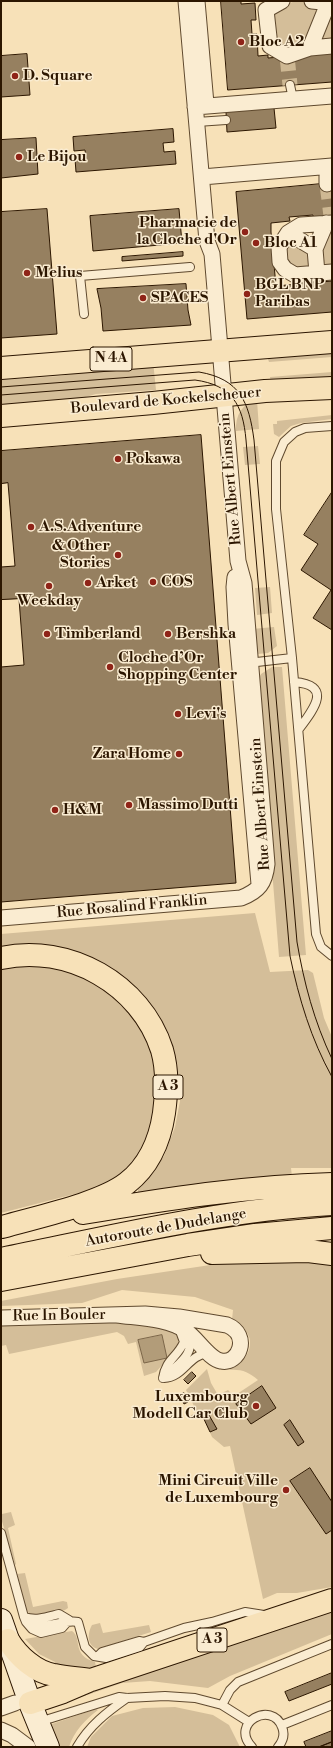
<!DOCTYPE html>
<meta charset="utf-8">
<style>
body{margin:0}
#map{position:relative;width:333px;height:1748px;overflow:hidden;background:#f7e1b8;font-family:"Libre Bodoni",serif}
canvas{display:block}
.frame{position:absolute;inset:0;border:2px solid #2c1600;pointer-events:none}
</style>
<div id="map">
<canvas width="333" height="1748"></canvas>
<div class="frame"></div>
</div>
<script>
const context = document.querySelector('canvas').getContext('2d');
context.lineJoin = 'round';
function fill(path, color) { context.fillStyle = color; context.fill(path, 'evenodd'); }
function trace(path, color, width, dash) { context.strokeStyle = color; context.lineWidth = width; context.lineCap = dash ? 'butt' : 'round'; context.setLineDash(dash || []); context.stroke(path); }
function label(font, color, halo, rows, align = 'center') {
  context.font = font + ' "Libre Bodoni",serif'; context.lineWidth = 3; context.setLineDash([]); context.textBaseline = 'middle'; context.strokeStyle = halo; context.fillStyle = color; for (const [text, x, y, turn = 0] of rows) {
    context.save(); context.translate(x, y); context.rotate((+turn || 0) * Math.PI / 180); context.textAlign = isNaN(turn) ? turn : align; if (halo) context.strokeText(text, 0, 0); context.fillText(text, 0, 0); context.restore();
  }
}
fill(new Path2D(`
 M 296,1 L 309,2 L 320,9 L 307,39 L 290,49 L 275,45 L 274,8 Z
 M 332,15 L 332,41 L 323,41 L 319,38 L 328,19 Z
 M 332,228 L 332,265 L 328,266 L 320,260 L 320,249 Z
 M 297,242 L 311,251 L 309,268 L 303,272 L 288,266 L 284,251 L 290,244 Z
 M 332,353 L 332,357 L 269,362 L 268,359 Z
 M 153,361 L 156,390 L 96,394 L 68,402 L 1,408 L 1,380 L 60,376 Z
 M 332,372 L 332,380 L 271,385 L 270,377 Z
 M 257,400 L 259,429 L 236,431 C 235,415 242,404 257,400 Z
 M 332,415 L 332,419 L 301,423 L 291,426 L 279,437 L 274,434 L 273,424 L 277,424 L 277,421 Z
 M 258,446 L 260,464 L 245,465 L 243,447 Z
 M 270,587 L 272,613 L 257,615 L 255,588 Z
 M 274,627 L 277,646 L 268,653 L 257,654 L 252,629 Z
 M 272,667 L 282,667 L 306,955 L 279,957 L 257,682 L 261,674 Z
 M 255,913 L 270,972 L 308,970 L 313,973 L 324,1018 L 332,1037 L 332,1168 L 291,1168 L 292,1177 L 138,1193 L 138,1186 L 152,1172 L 164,1156 L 175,1127 L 180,1101 L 178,1074 L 172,1047 L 136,989 L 1,951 L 1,934 Z
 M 31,963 L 75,972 L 119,999 L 140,1026 L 154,1059 L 157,1095 L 152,1123 L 141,1151 L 121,1174 L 94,1189 L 1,1213 L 1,967 Z
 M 278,1259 L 332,1264 L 332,1587 L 297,1593 L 277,1593 L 263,1599 L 230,1446 L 224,1447 L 212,1437 L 203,1417 L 189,1419 L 188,1417 L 197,1412 L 186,1390 L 207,1369 L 211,1383 L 222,1402 L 220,1394 L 228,1390 L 234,1396 L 258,1380 C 249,1372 241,1369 229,1370 C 254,1358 259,1333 232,1320 L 233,1310 L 195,1297 L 122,1290 L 82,1303 L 1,1306 L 1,1301 L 117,1279 L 217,1264 Z
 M 115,1322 L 171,1328 L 178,1338 L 178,1347 L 156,1372 L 144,1376 L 136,1342 L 128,1344 L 124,1336 L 117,1332 L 9,1354 L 6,1345 L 1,1346 L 1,1325 Z
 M 1,1509 L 2,1514 L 11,1512 L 15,1525 L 8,1528 L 16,1564 L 15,1565 L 1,1518 Z
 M 25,1573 L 33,1607 L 63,1601 L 67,1602 L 68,1608 L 65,1610 L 36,1616 L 29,1614 L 26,1608 L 17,1574 Z
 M 332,1607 L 332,1634 L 230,1676 L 208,1688 L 150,1681 L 122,1683 L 64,1703 L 120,1679 Z
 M 100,1623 L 103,1633 L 149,1625 L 151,1632 L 98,1649 C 87,1646 87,1634 92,1625 Z
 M 72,1631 C 83,1639 71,1655 95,1662 L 96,1667 L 87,1669 L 53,1667 L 55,1662 L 39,1654 L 25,1639 Z
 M 175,1707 L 213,1715 L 229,1725 L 240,1747 L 87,1747 L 91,1737 L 112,1716 L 143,1708 Z
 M 96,1709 L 98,1710 C 85,1720 74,1731 69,1747 L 59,1747 L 52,1727 L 52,1724 Z`), '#d4be99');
const water = new Path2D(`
 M 162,1335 L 167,1358 L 144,1363 L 138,1340 Z`);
fill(water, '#b29c79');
trace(water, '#7c6649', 1);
const building = new Path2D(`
 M 221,1 L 241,1 L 241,4 L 255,3 L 256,20 L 251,20 L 252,34 L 257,34 L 258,56 L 268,55 L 268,58 L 303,55 L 332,51 L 332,82 L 228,90 Z
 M 27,54 L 30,95 L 1,97 L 1,56 Z
 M 274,108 L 276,128 L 227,132 L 226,112 Z
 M 173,129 L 174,142 L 163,143 L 164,152 L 175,151 L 176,164 L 76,172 L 75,159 L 86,158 L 85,150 L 74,151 L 73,137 Z
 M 36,138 L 38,174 L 1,178 L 1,140 Z
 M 332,183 L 332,216 L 313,217 L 313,215 L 289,217 L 290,221 L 271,223 L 271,232 L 276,286 L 332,281 L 332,312 L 247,319 L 236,192 Z
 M 47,209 L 57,334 L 1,338 L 1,212 Z
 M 179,209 L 182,243 L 93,251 L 90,216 Z
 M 183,252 L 183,256 L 122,261 L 122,257 Z
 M 186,284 L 188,310 L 191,325 L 103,331 L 101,308 L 97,289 Z
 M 201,435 L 236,883 L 1,902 L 1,451 Z
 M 8,483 L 15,566 L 1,567 L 1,484 Z
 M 332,492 L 332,630 L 313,618 L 331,590 L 301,570 L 318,544 L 304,535 Z
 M 19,599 L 24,665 L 1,667 L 1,600 Z
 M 192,1372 L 196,1376 L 188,1384 L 184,1380 Z
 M 262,1386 L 276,1408 L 251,1424 L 236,1404 Z
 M 184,1393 L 188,1402 L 184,1404 L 180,1395 Z
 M 226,1408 L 229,1415 L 219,1419 L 216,1412 Z
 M 209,1415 L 217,1429 L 210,1432 L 203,1417 Z
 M 290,1420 L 304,1442 L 298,1446 L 284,1425 Z
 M 310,1468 L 332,1502 L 332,1530 L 326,1534 L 290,1481 Z
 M 332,1673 L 332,1684 L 289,1701 L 285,1692 Z
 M 332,1731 L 332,1742 L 319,1747 L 306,1747 L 304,1742 Z
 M 332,1742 L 332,1747 L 319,1747 Z`);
fill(building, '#968060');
trace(building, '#2c1600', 1);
trace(new Path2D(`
 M 287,56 L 290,85
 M 327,184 L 331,216`), '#ceb893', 15, [15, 8]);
const lane = new Path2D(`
 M 290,85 L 293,99
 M 197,122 L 226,120
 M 84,314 L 80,276 L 190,267
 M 332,426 L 305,428 L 295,432 L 284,442 L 276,461 L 276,509 L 292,658 L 316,934 L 321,947 L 332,956
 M 248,663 L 292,658
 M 294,682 C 333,685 314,709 299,729
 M 163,1378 C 174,1368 197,1353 188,1337
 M 163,1378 C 166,1359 177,1358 184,1342 L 180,1331
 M 164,1378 C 184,1377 188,1355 208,1353
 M 1,1533 L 24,1617 C 28,1620 31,1623 35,1625 C 47,1629 64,1619 78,1622 L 85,1647 L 94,1656 L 106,1658 L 140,1647 L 144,1642 L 184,1628 L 212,1622 L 245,1612 L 264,1615
 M 59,1614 L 69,1620 L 62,1628 L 41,1633 L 32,1629 L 26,1622 L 24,1617 C 37,1621 47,1617 59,1614 Z
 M 99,1655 L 102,1652 L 139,1641 L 144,1642
 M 222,1705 L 230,1690 L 238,1682 L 332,1644
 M 39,1722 L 119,1697 L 127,1698 L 165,1696 L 195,1698 L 222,1705 L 249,1722
 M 282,1725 L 332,1705
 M 77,1747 C 89,1726 107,1712 127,1698
 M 252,1747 C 229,1723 272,1700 282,1727 C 285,1734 283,1741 278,1747`);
const street = new Path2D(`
 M 197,1 L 206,104
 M 282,1 L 266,10 L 270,46 L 287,56 L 310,48 L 332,46
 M 312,1 L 332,3
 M 310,48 L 329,1
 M 195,107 L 332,96
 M 327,176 L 327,184
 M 202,177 L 332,166
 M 332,223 L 301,225 L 288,233 L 279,247 L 280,262 L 285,269 L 295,275 L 332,272
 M 288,233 L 315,249
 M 317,273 L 315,249 L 326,223
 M 235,577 L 234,587 L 236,624 L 259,884
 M 1,918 L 241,898 C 259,891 265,883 267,864 L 244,583 L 238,561 L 212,254 L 207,241 L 186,1
 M 1,1318 L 145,1314 L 179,1317 L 227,1325 C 251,1335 239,1365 221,1361 C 209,1359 197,1338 186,1331 C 168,1318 139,1318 117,1315
 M 1,1708 L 15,1703
 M 1,1730 L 12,1735 L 28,1747`);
const secondary = new Path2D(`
 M 1,1620 L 30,1703 L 48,1747`);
const primary = new Path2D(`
 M 1,368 L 332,342
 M 1,416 L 153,403 L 265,391 L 332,388`);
const highway = new Path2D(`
 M 1,958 C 68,943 141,984 162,1050 C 168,1071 167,1091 164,1113 C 160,1140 150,1165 127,1183 C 100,1204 36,1217 2,1227
 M 83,1213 C 165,1199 248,1186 332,1184
 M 212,1253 L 308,1251 L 332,1254
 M 1,1259 C 110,1237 220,1210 332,1204
 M 1,1280 L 188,1245 L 255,1235 L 332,1228
 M 8,1640 C 18,1656 35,1672 54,1675 C 66,1678 79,1678 91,1680
 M 30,1703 L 63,1692 L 91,1680 L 332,1600`);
trace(lane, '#5f492e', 10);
trace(street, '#5f492e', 17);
trace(secondary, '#2c1600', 24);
trace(primary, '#2c1600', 24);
trace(highway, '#2c1600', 24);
trace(lane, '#faecd1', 8);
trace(street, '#faecd1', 15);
trace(secondary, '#faecd1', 22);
trace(primary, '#f7e1b8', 22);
trace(highway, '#f7e1b8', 22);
trace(new Path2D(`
 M 1,387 L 199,372 C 240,379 249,402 254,440 L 297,942 C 304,983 314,1021 332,1059
 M 1,395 L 195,380 C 232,385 243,405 246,440 L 290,956 C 299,999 311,1039 332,1077`), '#2c1600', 1);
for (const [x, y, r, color] of [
 [241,42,4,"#8f2418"],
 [15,76,4,"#8f2418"],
 [19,157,4,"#8f2418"],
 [245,232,4,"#8f2418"],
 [256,243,4,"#8f2418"],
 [27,273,4,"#8f2418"],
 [247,294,4,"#8f2418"],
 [143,298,4,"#8f2418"],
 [118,459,4,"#8f2418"],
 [31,527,4,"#8f2418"],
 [118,555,4,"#8f2418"],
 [153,582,4,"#8f2418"],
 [88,583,4,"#8f2418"],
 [49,586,4,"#8f2418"],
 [47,634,4,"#8f2418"],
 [168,634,4,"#8f2418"],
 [110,667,4,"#8f2418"],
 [178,714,4,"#8f2418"],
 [179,754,4,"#8f2418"],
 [129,805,4,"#8f2418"],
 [55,810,4,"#8f2418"],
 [256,1406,4,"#8f2418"],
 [286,1490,4,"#8f2418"]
]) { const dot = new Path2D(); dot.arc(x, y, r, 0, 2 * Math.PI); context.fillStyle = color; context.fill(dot); trace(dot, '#faecd1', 1.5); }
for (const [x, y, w] of [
 [111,359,42],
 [168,1087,30],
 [212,1640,30]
]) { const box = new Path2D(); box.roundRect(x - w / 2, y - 12, w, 24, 3); context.fillStyle = '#faecd1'; context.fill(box); trace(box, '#2c1600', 1); }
label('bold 14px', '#2c1600', null, [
 ["N 4A",111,359],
 ["A 3",168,1087],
 ["A 3",212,1640]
]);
label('bold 15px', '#2c1600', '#faecd1', [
 ["Bloc A2",249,42],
 ["D. Square",23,76],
 ["Le Bijou",27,157],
 ["Pharmacie de",237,223,"right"],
 ["la Cloche d'Or",237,240,"right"],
 ["Bloc A1",264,243],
 ["Melius",35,273],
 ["BGL BNP",255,285],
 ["Paribas",255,302],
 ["SPACES",151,298],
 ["Pokawa",126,459],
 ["A.S.Adventure",39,527],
 ["& Other",110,546,"right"],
 ["Stories",110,563,"right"],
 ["COS",161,582],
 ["Arket",96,583],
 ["Weekday",49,601,"center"],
 ["Timberland",55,634],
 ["Bershka",176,634],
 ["Cloche d’Or",118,658],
 ["Shopping Center",118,675],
 ["Levi's",186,714],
 ["Zara Home",171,754,"right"],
 ["Massimo Dutti",137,805],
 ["H&M",63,810],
 ["Luxembourg",248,1397,"right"],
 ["Modell Car Club",248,1414,"right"],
 ["Mini Circuit Ville",278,1481,"right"],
 ["de Luxembourg",278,1498,"right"]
], 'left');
label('15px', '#2c1600', '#faecd1', [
 ["Boulevard de Kockelscheuer",166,401,-5],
 ["Rue Albert Einstein",231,479,-95],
 ["Rue Albert Einstein",261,804,-94],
 ["Rue Rosalind Franklin",132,907,-5],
 ["Autoroute de Dudelange",166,1228,-10],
 ["Rue In Bouler",59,1316,-1]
]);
</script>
